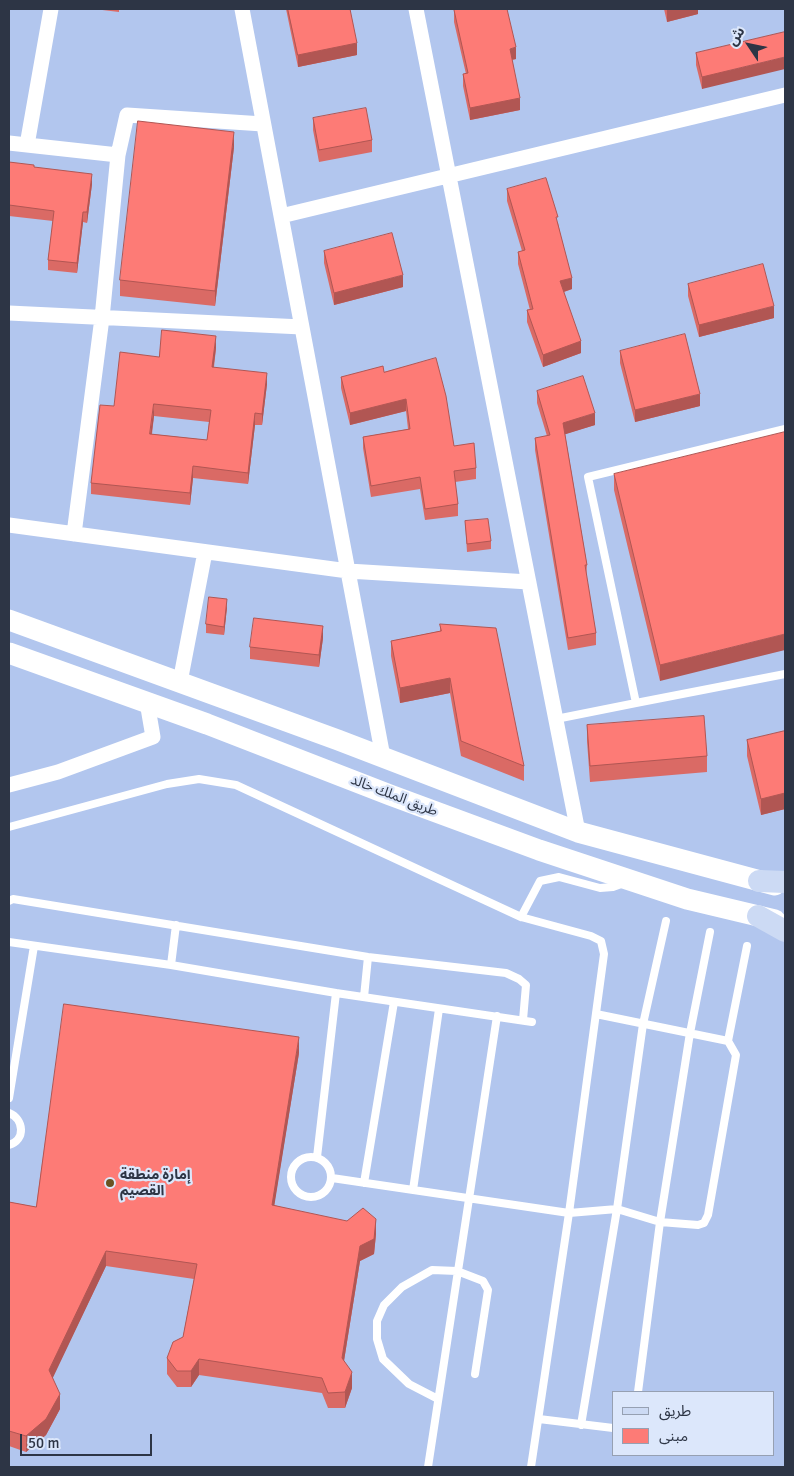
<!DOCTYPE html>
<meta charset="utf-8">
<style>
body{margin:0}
#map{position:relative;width:794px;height:1476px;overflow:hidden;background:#b2c6ee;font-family:Signika,"Noto Sans Arabic",sans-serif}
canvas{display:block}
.frame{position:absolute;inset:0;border:10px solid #2d3545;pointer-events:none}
.legend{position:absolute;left:612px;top:1391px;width:162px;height:65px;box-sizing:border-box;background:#dce7fb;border:1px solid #96a0b2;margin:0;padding:6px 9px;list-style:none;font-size:15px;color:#2d3545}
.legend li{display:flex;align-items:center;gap:10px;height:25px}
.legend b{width:25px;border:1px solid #96a0b2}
.north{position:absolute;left:724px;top:20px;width:50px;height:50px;-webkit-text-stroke:4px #dce7fb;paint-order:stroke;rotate:304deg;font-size:14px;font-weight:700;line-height:20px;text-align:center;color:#2d3545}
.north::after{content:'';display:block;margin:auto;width:18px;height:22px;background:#2d3545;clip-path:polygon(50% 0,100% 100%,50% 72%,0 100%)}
.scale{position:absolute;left:20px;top:1434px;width:132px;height:22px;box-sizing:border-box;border:2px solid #2d3545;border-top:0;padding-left:6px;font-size:15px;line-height:18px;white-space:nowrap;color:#2d3545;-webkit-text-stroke:4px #dce7fb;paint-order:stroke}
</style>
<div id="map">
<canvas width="794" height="1476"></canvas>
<div class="frame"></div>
<ul class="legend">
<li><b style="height:6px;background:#ccdaf4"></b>طريق</li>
<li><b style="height:14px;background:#fd7b76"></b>مبنى</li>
</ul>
<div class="north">ش</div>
<div class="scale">50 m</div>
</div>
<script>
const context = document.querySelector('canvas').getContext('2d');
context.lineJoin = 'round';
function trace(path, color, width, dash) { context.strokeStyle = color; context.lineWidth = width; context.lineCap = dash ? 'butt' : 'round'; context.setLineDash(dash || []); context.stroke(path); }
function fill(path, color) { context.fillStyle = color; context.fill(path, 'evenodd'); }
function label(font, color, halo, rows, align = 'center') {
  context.font = font + ' Signika,"Noto Sans Arabic",sans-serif'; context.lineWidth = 4.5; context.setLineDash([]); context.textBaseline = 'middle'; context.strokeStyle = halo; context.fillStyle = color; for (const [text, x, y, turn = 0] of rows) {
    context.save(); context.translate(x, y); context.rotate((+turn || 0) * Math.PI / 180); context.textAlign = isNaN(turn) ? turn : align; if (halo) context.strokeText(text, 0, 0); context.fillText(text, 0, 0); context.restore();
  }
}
trace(new Path2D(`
 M 785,429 L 588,477 L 636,703 L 785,674
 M 556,719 L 636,703
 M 9,827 L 167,784 L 199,779 L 236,785 L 521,917
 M 9,901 L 13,899 L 368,957 L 506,973 L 519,979 L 526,985 L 523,1020
 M 9,942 L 171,965 L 336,993 L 317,1157
 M 171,965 L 176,925
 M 336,993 L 532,1022
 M 364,997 L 368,957
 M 728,1041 L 747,946
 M 9,1098 L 34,946
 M 9,1113 C 24,1119 26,1140 9,1145
 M291 1177a20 20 0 1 1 40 0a20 20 0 1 1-40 0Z
 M 332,1178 L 569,1213 L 617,1209 L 660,1222 L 698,1225 L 704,1223 L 708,1215 L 736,1055 L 728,1041 L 596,1014
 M 364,1183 L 394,1002
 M 413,1190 L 439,1009
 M 638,1392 L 660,1222 L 690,1033 L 710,932
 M 438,1399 L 409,1384 L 383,1359 L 377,1339 L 377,1321 L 384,1305 L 402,1287 L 432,1270 L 457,1271 L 483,1281 L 488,1290 L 475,1374
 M 539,1419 L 613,1428
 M 581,1425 L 617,1209 L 643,1024 L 666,921
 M 428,1467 L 497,1016
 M 531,1467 L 569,1213 L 604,954 L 601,941 L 591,936 L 521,917 L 540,881 L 559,877 L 600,888 L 613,887 L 624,883`), '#fff', 8);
trace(new Path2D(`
 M 242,9 L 383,757
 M 416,9 L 578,832
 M 9,143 L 118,155
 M 27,145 L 51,9
 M 281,216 L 785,95
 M 9,313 L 302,327
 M 9,525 L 348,571 L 529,582
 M 74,534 L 102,318 L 118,155 L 127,115 L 263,124
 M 180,682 L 205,552
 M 9,785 L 58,772 L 153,737 L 147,702`), '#fff', 15);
trace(new Path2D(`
 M 9,620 L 338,740 L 578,832 L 775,885
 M 9,653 L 207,724 L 390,795 L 539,850 L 687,899 L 775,920`), '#fff', 21);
trace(new Path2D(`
 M 759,881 L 785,882
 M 758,916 L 785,931`), '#ccdaf4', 22);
fill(new Path2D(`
 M 94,9 L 119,9 L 119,12 Z
 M 281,9 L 350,9 L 357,55 L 298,67 L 286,9 L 281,10 Z
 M 664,9 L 698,9 L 698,14 L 667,22 Z
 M 454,10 L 516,59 L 512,60 L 520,110 L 470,120 L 463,86 L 463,74 L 466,74 L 454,22 Z
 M 785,32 L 702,89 L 696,65 L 696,53 Z
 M 313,118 L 372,140 L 372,152 L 319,162 L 313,130 Z
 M 234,147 L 215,306 L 120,296 L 120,280 Z
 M 9,162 L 34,167 L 92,184 L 87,223 L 83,222 L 77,273 L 48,270 L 48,260 L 53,221 L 9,216 Z
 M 507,189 L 558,223 L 572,289 L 564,292 L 581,353 L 543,367 L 527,322 L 527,310 L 530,310 L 518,264 L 518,252 L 522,251 L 507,201 Z
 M 324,251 L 403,287 L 334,305 L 324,263 Z
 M 688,284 L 774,318 L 699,337 L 688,296 Z
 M 216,348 L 214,367 L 267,384 L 262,425 L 255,425 L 248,484 L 193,478 L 190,505 L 91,494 L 91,483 L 114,406 L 159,357 ZM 154,416 L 209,422 L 207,440 L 152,434 Z
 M 620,351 L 700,406 L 635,422 L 620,363 Z
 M 384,372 L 454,446 L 476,468 L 476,479 L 455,482 L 458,504 L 458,516 L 425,520 L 420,489 L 371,497 L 363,448 L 363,437 L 408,429 L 406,411 L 350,425 L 341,388 L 341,377 Z
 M 537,391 L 595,425 L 565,434 L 587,565 L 586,577 L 596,633 L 596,645 L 568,650 L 535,450 L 535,438 L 547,436 L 537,403 Z
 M 785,432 L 660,681 L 614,490 L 614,474 Z
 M 465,521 L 491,541 L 491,549 L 467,552 Z
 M 227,607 L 224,635 L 206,633 L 206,624 Z
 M 440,624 L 524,766 L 524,781 L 461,756 L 450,693 L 400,703 L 391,656 L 391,641 L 440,631 Z
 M 323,638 L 319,667 L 250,659 L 250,647 Z
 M 587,725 L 707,756 L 707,772 L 590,782 L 587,741 Z
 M 785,731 L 785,809 L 761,815 L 747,756 L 747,740 Z
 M 299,1053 L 274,1205 L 376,1234 L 374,1254 L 360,1261 L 344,1361 L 352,1388 L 345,1408 L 328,1408 L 322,1393 L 199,1375 L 191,1387 L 177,1387 L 167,1374 L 167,1358 L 183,1337 L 194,1279 L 106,1266 L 52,1378 L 60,1409 L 46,1435 L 26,1452 L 9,1446 L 9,1202 L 36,1207 Z`), '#da6a65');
fill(new Path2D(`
 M 673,9 L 698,9 L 698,14 L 667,22 L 667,10 Z
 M 357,43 L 357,55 L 298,67 L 298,55 Z
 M 516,47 L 516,59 L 510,60 L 510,49 Z
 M 785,57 L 785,69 L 702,89 L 702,77 Z
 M 520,98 L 520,110 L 470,120 L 470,108 Z
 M 234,132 L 234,147 L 215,306 L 215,291 Z
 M 92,174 L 92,184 L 87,223 L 87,212 Z
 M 83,212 L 83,222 L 77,273 L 77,263 Z
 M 403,275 L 403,287 L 334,305 L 334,293 Z
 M 572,278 L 572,289 L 560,293 L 560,281 Z
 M 774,306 L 774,318 L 699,337 L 699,325 Z
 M 216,336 L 216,348 L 212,378 L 212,367 Z
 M 581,341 L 581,353 L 543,367 L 543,355 Z
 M 267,373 L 267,384 L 262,425 L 262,414 Z
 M 700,394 L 700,406 L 635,422 L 635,410 Z
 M 406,399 L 406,411 L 350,425 L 350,413 Z
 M 154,404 L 154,416 L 150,445 L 150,434 Z
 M 255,413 L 255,425 L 248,484 L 248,473 Z
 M 595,413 L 595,425 L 563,435 L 563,423 Z
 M 193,466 L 193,478 L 190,505 L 190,493 Z
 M 227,599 L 227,607 L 224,635 L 224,627 Z
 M 323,626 L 323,638 L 319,667 L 319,655 Z
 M 785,634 L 785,650 L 660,681 L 660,665 Z
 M 450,678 L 450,693 L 400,703 L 400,688 Z
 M 785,793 L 785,809 L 761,815 L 761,799 Z
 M 299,1037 L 299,1053 L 272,1220 L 272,1205 Z
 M 376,1219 L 376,1234 L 374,1254 L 360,1261 L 342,1373 L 342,1358 L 360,1246 Z
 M 106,1251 L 106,1266 L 49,1386 L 49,1370 Z
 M 199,1359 L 199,1375 L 191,1387 L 191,1371 Z
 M 352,1372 L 352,1388 L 345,1408 L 345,1392 Z
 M 60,1394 L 60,1409 L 46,1435 L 26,1452 L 26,1436 Z`), '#b15653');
const building = new Path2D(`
 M 288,9 L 350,9 L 357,43 L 298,55 Z
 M 458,9 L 507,9 L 516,47 L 510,49 L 520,98 L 470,108 L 463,74 L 468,73 L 454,10 Z
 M 785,32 L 785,57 L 702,77 L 696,53 Z
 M 366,108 L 372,140 L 319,150 L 313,118 Z
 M 138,121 L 234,132 L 215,291 L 120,280 Z
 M 9,162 L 34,165 L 34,167 L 92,174 L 87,212 L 83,212 L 77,263 L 48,260 L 54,211 L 9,205 Z
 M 546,178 L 558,217 L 556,217 L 572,278 L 560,281 L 581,341 L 543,355 L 527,310 L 533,309 L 518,252 L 525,250 L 507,189 Z
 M 392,233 L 403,275 L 334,293 L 324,251 Z
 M 763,264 L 774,306 L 699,325 L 688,284 Z
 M 162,330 L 216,336 L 212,367 L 267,373 L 262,414 L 255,413 L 248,473 L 193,466 L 190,493 L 91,483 L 100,405 L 114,406 L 120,352 L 159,357 ZM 154,404 L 211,410 L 207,440 L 150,434 Z
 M 685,334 L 700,394 L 635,410 L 620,351 Z
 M 436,358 L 446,396 L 454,446 L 474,443 L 476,468 L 454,471 L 458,504 L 425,509 L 420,477 L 371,486 L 363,437 L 410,429 L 406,399 L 350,413 L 341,377 L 383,366 L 384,372 Z
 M 583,376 L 595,413 L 563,423 L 587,565 L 585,565 L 596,633 L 568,638 L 535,438 L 550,435 L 537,391 Z
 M 785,432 L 785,634 L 660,665 L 614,474 Z
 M 488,519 L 491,541 L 467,544 L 465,521 Z
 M 209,597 L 227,599 L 224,627 L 206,624 Z
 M 254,618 L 323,626 L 319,655 L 250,647 Z
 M 440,624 L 496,628 L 524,766 L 461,741 L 450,678 L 400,688 L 391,641 L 441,631 Z
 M 704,716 L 707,756 L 590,766 L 587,725 Z
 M 785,731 L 785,793 L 761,799 L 747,740 Z
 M 64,1004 L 299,1037 L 272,1205 L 347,1221 L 363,1208 L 376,1219 L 374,1239 L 360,1246 L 342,1358 L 352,1372 L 345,1392 L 328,1393 L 322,1378 L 199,1359 L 191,1371 L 177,1371 L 167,1358 L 173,1342 L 183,1337 L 197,1264 L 106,1251 L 49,1370 L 60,1394 L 46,1419 L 26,1436 L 9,1431 L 9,1202 L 36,1207 Z`);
fill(building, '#fd7b76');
trace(building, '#b15653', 1);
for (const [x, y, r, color] of [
 [110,1183,5,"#695222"]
]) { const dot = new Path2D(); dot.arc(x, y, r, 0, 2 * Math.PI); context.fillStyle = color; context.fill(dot); trace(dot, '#dce7fb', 2); }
label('14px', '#2d3545', '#dce7fb', [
 ["طريق الملك خالد",394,796,21]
]);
label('bold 14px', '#2d3545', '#dce7fb', [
 ["إمارة منطقة",120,1175],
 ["القصيم",120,1191]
], 'left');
</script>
